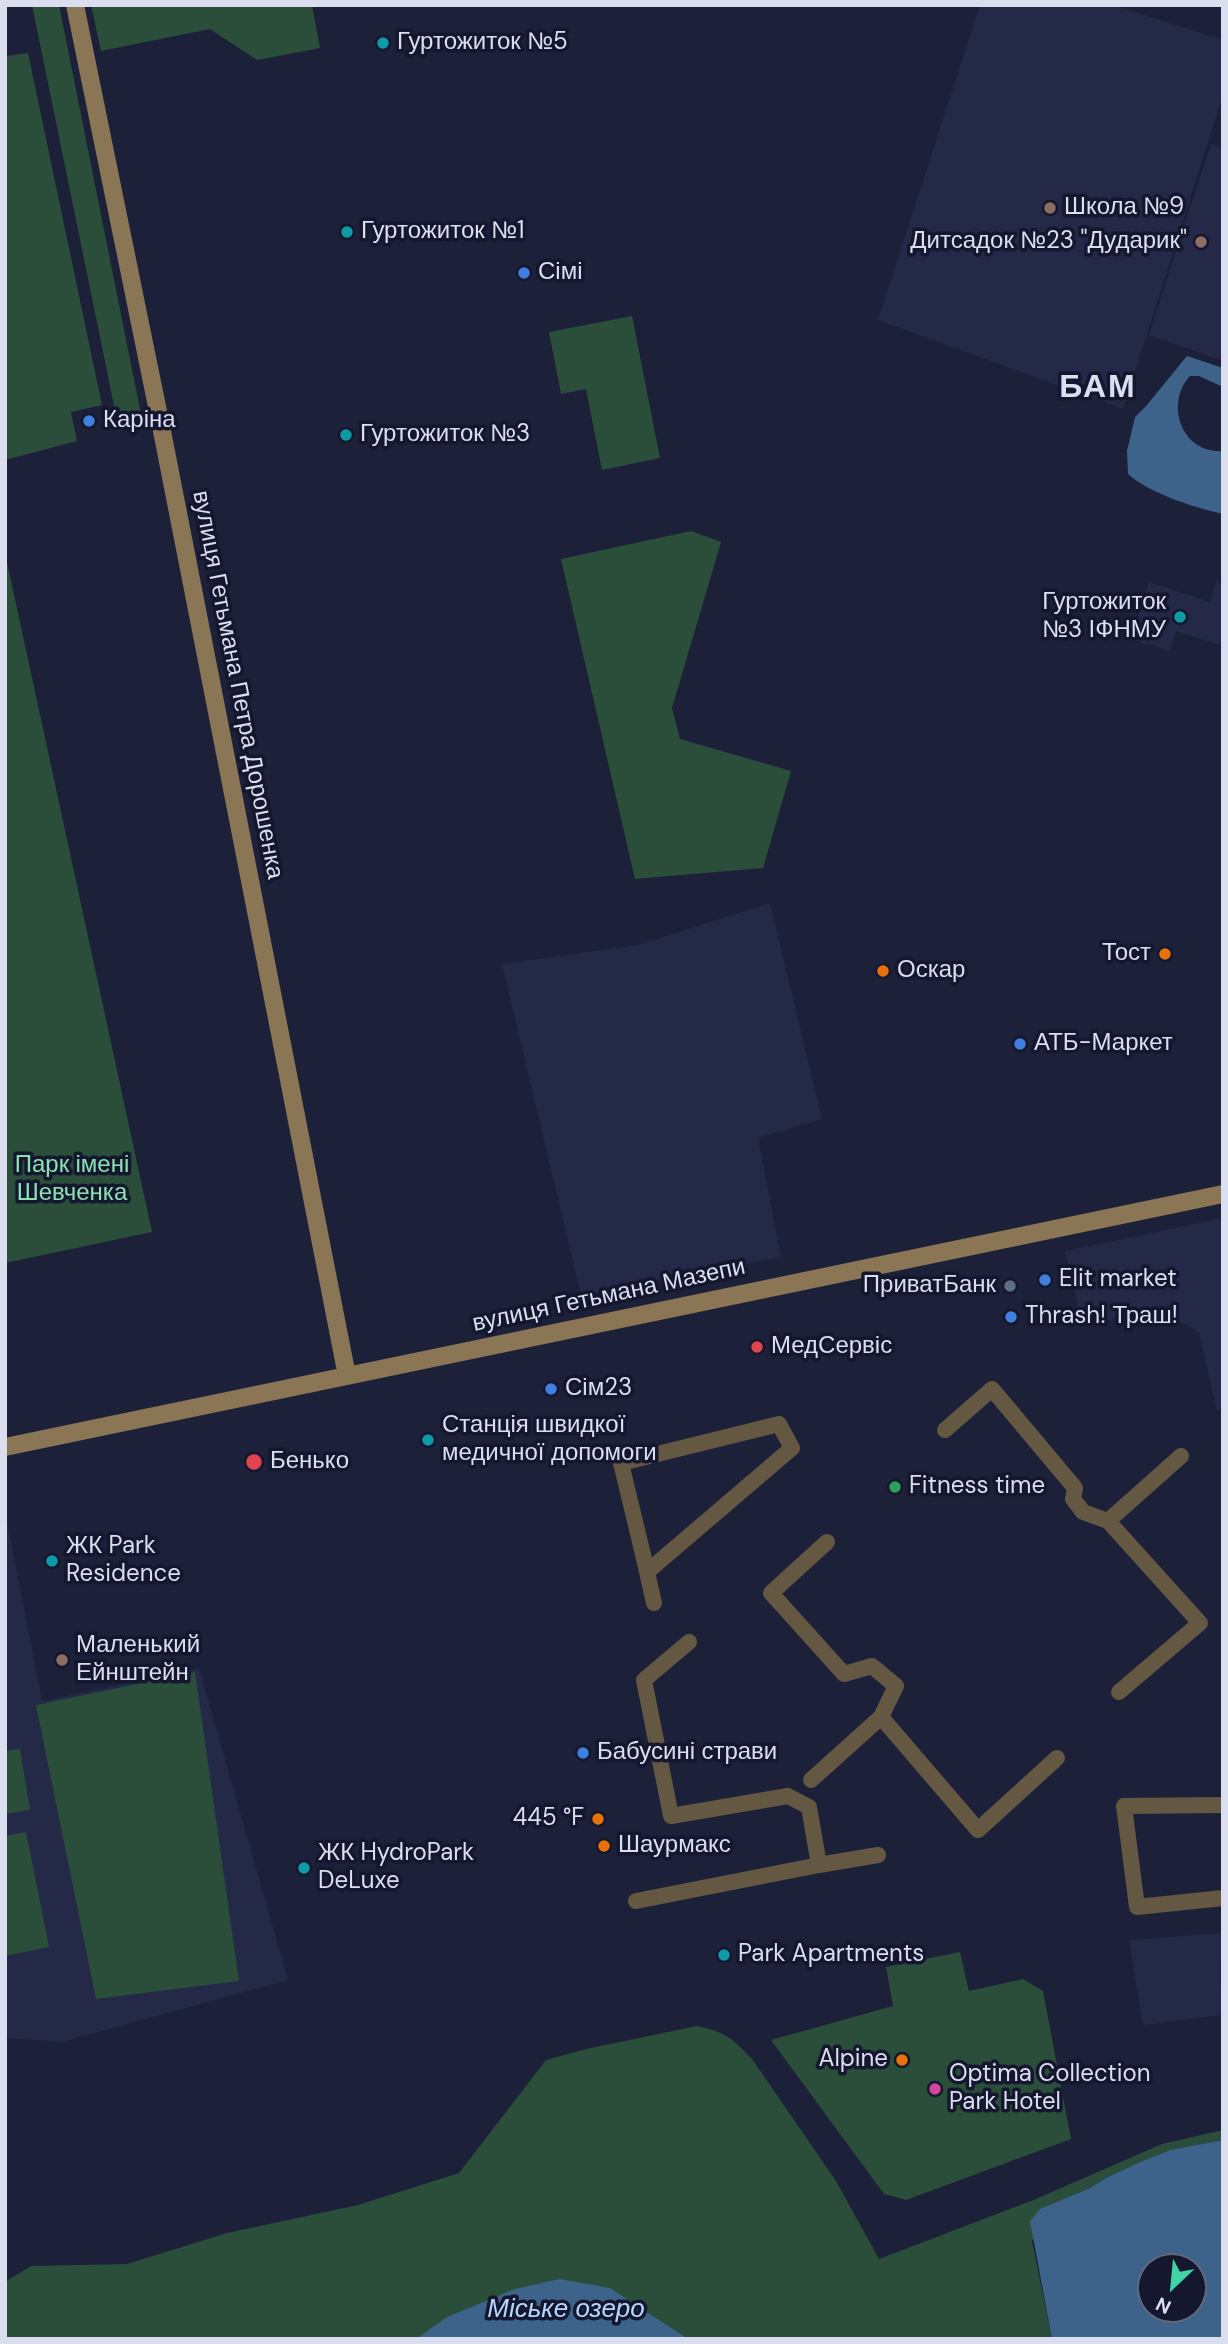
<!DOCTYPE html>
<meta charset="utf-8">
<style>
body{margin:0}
#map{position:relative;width:1228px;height:2344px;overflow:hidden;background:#1d2039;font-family:"DM Sans",sans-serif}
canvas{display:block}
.frame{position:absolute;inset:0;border:7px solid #dbdeef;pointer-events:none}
.north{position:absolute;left:1137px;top:2253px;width:70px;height:70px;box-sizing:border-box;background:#14172e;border:2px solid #64677b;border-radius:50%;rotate:206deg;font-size:19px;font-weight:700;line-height:28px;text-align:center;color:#dbdeef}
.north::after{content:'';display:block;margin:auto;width:24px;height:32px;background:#3ed4a3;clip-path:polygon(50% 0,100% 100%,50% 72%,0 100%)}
</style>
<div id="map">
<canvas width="1228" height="2344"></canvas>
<div class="frame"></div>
<div class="north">N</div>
</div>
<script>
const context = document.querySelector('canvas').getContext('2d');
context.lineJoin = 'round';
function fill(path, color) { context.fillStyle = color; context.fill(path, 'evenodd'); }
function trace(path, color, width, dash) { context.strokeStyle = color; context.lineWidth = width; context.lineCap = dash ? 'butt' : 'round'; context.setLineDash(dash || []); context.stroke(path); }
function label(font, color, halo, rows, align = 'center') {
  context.font = font + ' "DM Sans",sans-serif'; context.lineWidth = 7; context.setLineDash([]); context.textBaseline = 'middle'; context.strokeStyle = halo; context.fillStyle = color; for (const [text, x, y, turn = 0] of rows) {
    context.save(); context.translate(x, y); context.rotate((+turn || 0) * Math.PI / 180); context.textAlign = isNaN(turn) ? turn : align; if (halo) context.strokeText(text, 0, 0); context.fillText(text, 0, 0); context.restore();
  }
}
fill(new Path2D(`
 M 980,5 L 1113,5 L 1223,40 L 1223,95 L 1123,409 L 878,320 Z
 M 1211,144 L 1223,148 L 1223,361 L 1149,335 Z
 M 1149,582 L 1210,602 L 1216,582 L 1223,584 L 1223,646 L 1176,631 L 1170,651 L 1131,639 Z
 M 770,903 L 822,1119 L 758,1138 L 781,1257 L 581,1295 L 502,964 L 638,945 Z
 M 1223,1218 L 1223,1410 L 1217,1411 L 1199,1333 L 1162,1310 L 1082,1325 L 1065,1251 Z
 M 5,1510 L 42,1701 L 199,1668 L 288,1980 L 62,2042 L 5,2038 Z
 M 1223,1933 L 1223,1959 L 1220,1962 L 1222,2015 L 1143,2025 L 1129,1940 Z`), '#252948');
fill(new Path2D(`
 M 32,5 L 59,5 L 141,414 L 133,426 L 118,425 Z
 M 91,5 L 312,5 L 320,48 L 257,60 L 210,29 L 101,51 Z
 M 5,53 L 6,56 L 28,53 L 102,405 L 71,412 L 77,441 L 5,460 Z
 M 632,316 L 660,458 L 602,470 L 586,389 L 561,394 L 549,332 Z
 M 691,531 L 721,542 L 672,708 L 680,739 L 791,771 L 763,868 L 635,879 L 561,559 Z
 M 5,553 L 152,1232 L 5,1263 Z
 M 195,1672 L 239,1981 L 96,1999 L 36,1705 Z
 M 20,1749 L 30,1810 L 5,1814 L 5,1751 Z
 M 26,1832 L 49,1947 L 5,1956 L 5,1836 Z
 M 960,1952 L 969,1991 L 1023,1979 L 1043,1991 L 1071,2139 L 906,2200 L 884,2194 L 771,2040 L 893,2006 L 886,1967 Z
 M 697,2026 C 726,2032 732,2038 752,2059 L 836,2181 L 879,2259 L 1036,2199 L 1162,2144 L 1223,2130 L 1223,2140 L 1170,2150 L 1140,2162 L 1106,2178 L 1090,2188 L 1059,2201 L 1032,2241 L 1052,2339 L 5,2339 L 5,2282 L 31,2266 L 127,2264 L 227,2233 L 358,2205 L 459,2173 L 546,2060 L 586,2049 Z`), '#2a4e3a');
fill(new Path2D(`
 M 1187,356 L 1223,368 L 1223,387 L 1199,376 L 1190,376 C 1164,404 1182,454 1223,451 L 1223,514 C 1193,507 1151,494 1128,474 L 1127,451 L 1135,417 L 1147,405 Z
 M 1223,2140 L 1223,2339 L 1052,2339 L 1030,2221 L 1040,2209 L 1090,2188 L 1106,2178 L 1140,2162 L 1170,2150 ZM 1151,2267 L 1193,2267 L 1193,2309 L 1151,2309 Z
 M 560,2279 L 610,2288 L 688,2339 L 416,2339 L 447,2317 L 515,2289 Z`), '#3d638b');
trace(new Path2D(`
 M 945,1430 L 992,1389 L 1075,1488 L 1073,1499 L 1083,1512 L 1108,1521
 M 827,1542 L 771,1593 L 844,1674 L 872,1666 L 896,1686 L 881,1717
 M 647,1572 L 792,1448 L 779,1424 L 621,1463 L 645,1563 L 654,1603
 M 689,1642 L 644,1680 L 671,1816 L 788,1796 L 809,1807 L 819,1865 L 878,1855
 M 1119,1692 L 1200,1623 L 1108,1521 L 1181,1456
 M 811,1780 L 881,1717 L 978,1830 L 1057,1758
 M 1223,1805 L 1124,1806 L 1137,1907 L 1223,1898
 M 636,1901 L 819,1865`), '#645843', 16);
trace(new Path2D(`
 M 75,5 L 161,426 L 347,1376
 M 5,1447 L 1223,1194`), '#8a7554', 18);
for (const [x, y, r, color] of [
 [383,43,7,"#0f9aa8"],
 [1050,208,7,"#8d6e63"],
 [347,232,7,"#0f9aa8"],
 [1201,242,7,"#8d6e63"],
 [524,273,7,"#3f7fe0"],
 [89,421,7,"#3f7fe0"],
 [346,435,7,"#0f9aa8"],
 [1180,617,7,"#0f9aa8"],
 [1165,954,7,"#e8710a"],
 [883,971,7,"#e8710a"],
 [1020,1044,7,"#3f7fe0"],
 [1045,1280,7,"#3f7fe0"],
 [1010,1286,7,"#5c6f8a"],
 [1011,1317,7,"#3f7fe0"],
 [757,1347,7,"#e0444e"],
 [551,1389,7,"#3f7fe0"],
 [428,1440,7,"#0f9aa8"],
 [254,1462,9,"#e0444e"],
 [895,1487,7,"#2e9e5b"],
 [52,1561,7,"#0f9aa8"],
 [62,1660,7,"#8d6e63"],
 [583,1753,7,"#3f7fe0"],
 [598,1819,7,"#e8710a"],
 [604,1846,7,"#e8710a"],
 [304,1868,7,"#0f9aa8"],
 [724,1955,7,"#0f9aa8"],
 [902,2060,7,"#e8710a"],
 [935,2089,7,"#d1479c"]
]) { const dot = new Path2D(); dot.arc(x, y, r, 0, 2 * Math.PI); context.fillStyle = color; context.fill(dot); trace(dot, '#14172e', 2.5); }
label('24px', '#dbdeef', '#14172e', [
 ["Гуртожиток №5",397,43],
 ["Школа №9",1064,208],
 ["Гуртожиток №1",361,232],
 ["Дитсадок №23 \"Дударик\"",1187,242,"right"],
 ["Сімі",538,273],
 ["Каріна",103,421],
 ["Гуртожиток №3",360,435],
 ["Гуртожиток",1166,603,"right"],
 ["№3 ІФНМУ",1166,631,"right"],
 ["Тост",1151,954,"right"],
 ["Оскар",897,971],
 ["АТБ-Маркет",1034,1044],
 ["Elit market",1059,1280],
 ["ПриватБанк",996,1286,"right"],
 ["Thrash! Траш!",1025,1317],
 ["МедСервіс",771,1347],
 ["Сім23",565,1389],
 ["Станція швидкої",442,1426],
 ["медичної допомоги",442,1454],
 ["Бенько",270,1462],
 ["Fitness time",909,1487],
 ["ЖК Park",66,1547],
 ["Residence",66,1575],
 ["Маленький",76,1646],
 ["Ейнштейн",76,1674],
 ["Бабусині страви",597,1753],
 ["445 °F",584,1819,"right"],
 ["Шаурмакс",618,1846],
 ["ЖК HydroPark",318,1854],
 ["DeLuxe",318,1882],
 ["Park Apartments",738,1955],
 ["Alpine",888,2060,"right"],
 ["Optima Collection",949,2075],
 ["Park Hotel",949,2103]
], 'left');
label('24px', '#dbdeef', '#14172e', [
 ["вулиця Гетьмана Петра Дорошенка",237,685,79],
 ["вулиця Гетьмана Мазепи",609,1296,-12]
]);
label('24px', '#8be1b0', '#14172e', [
 ["Парк імені",72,1166],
 ["Шевченка",72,1194]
]);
label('italic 26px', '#b5d7fe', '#14172e', [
 ["Міське озеро",566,2310]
]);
context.letterSpacing = '2px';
label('bold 32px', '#dbdeef', '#14172e', [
 ["БАМ",1098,389]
]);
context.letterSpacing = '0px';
</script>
